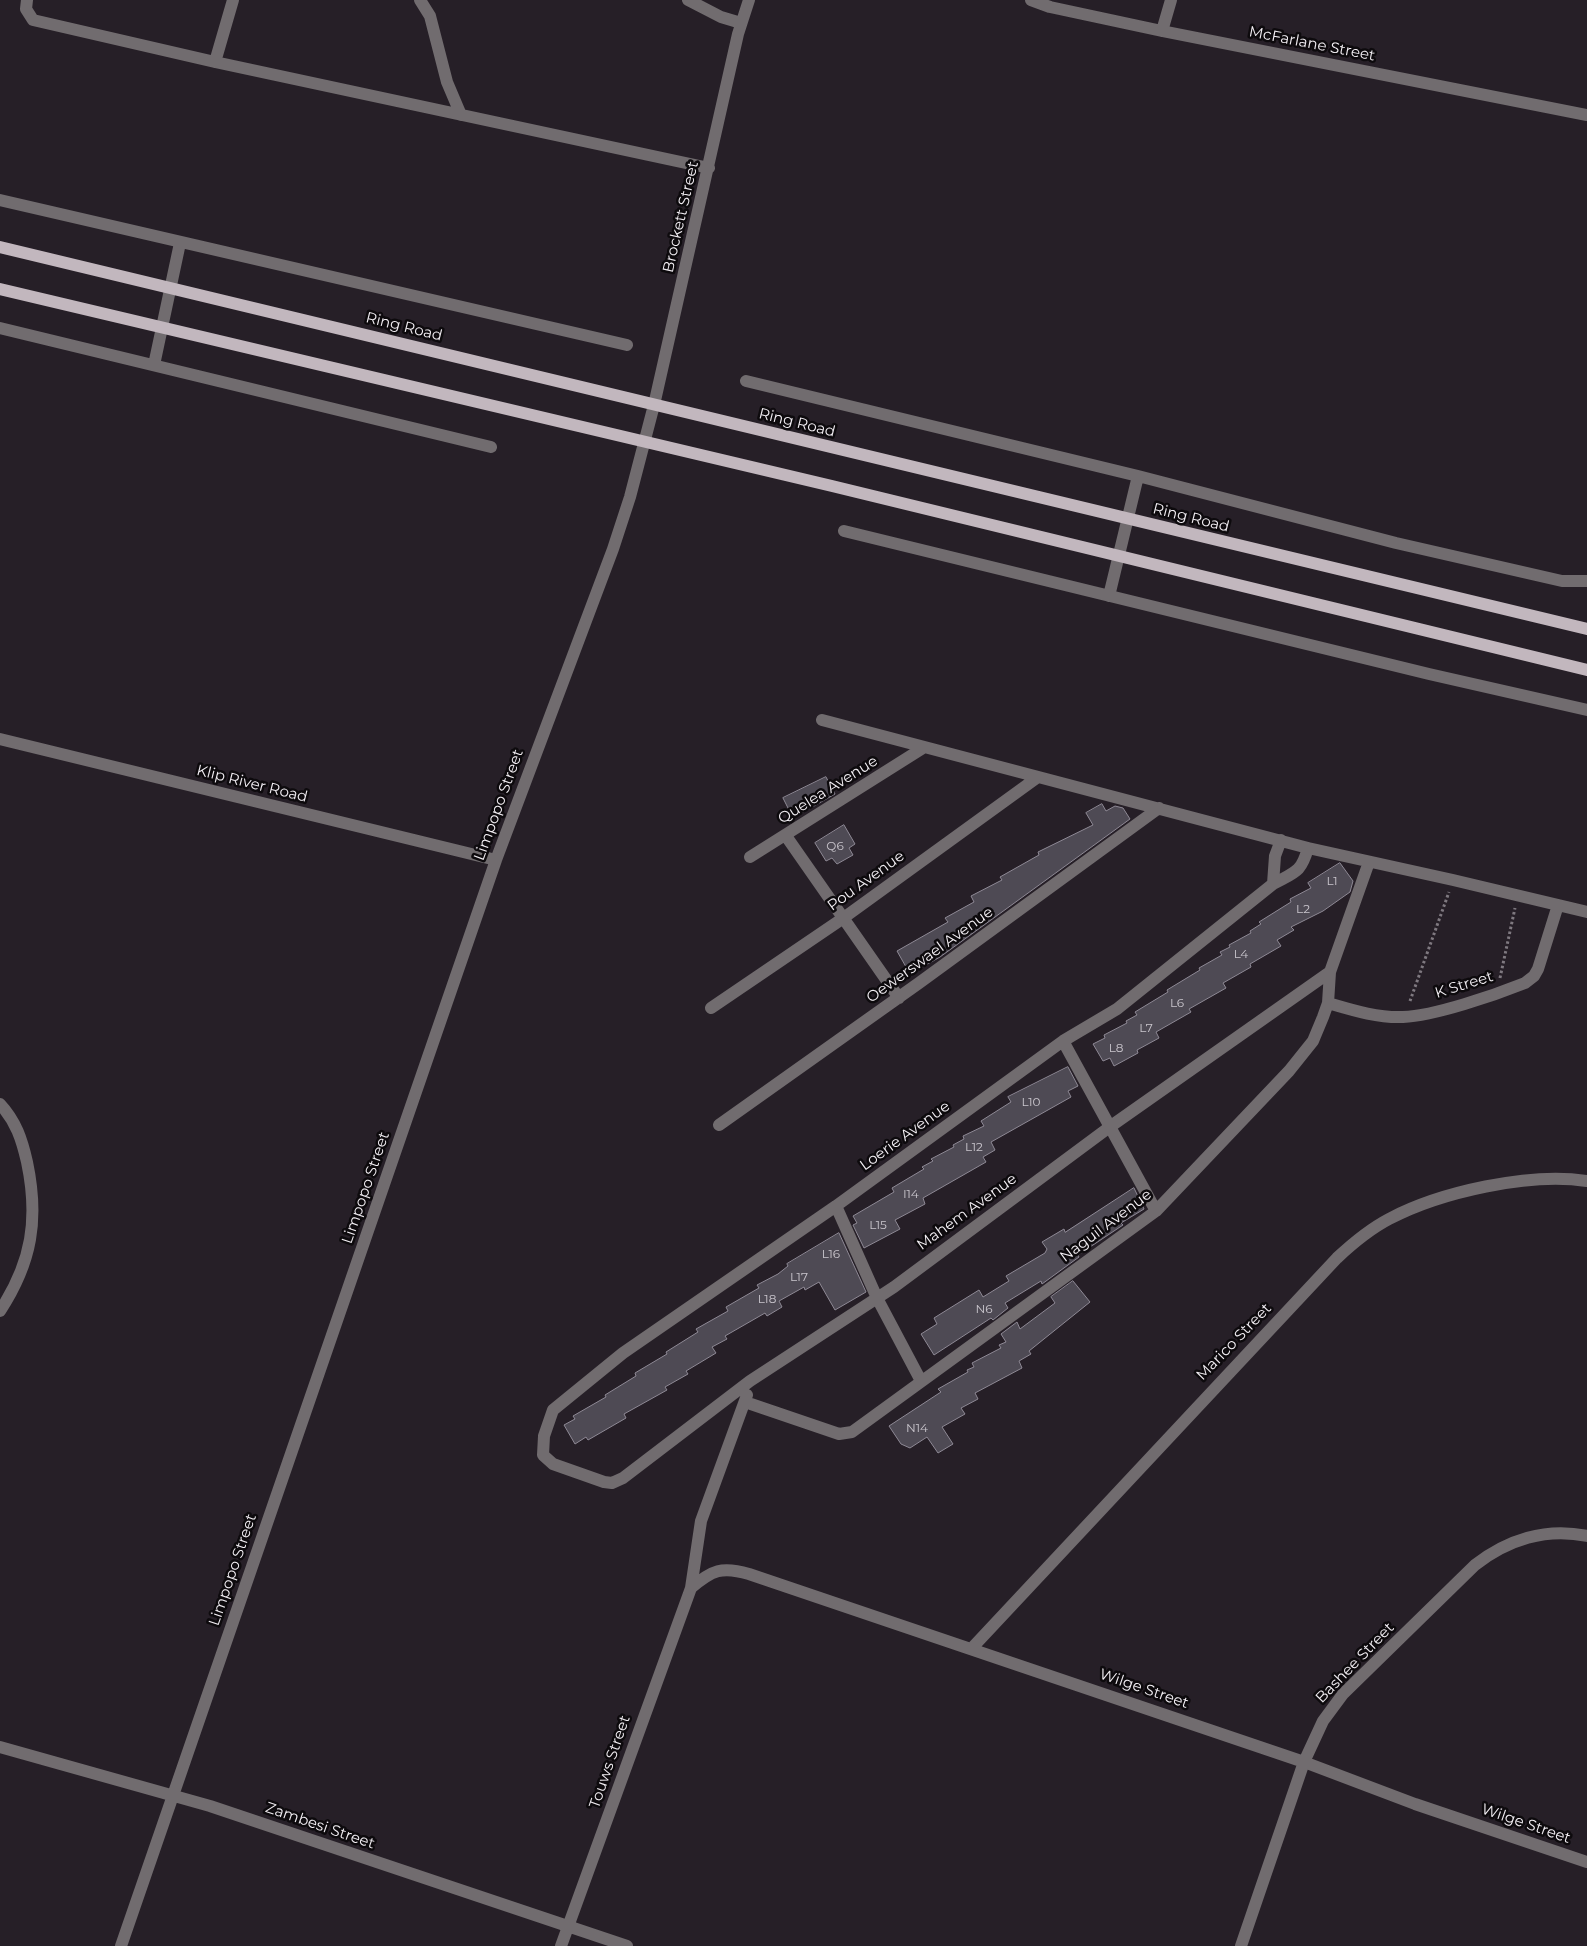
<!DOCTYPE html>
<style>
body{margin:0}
canvas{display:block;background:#261f27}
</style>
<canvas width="1587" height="1946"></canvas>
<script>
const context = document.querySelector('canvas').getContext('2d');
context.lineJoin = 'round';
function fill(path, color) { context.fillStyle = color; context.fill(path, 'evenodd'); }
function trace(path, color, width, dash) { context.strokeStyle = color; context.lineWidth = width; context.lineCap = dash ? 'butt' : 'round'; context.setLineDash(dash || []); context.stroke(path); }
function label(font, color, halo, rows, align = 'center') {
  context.font = font + ' Montserrat,sans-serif'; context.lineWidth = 5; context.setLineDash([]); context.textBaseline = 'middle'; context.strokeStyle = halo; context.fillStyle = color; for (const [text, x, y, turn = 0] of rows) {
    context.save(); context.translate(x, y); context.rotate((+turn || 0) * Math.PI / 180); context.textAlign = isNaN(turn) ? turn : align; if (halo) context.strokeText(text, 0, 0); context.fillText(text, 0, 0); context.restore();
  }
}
const building = new Path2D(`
 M 826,777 L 835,794 L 793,818 L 783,798 Z
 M 1102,804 L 1106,811 L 1115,806 L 1123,808 L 1130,819 L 940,957 L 910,974 L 897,951 L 948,922 L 945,918 L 974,902 L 971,896 L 1002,880 L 1000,877 L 1039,855 L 1038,852 L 1093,825 L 1086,813 Z
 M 844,825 L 855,844 L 849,848 L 853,855 L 837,864 L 832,858 L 826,861 L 815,843 Z
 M 1340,863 L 1353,881 L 1350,892 L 1323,911 L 1291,927 L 1294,930 L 1277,940 L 1281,946 L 1250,964 L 1251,967 L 1223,983 L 1226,988 L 1189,1009 L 1191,1012 L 1156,1032 L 1159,1038 L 1137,1050 L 1138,1053 L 1114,1066 L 1110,1058 L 1103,1061 L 1093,1044 L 1105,1038 L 1104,1035 L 1127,1023 L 1126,1021 L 1137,1015 L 1135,1012 L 1168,992 L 1167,990 L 1200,970 L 1199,968 L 1222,955 L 1220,952 L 1230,947 L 1229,945 L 1251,933 L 1250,931 L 1261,924 L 1259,922 L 1291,902 L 1290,899 L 1311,888 L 1308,883 Z
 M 1068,1067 L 1078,1086 L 1068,1091 L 1071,1097 L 991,1142 L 995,1150 L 983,1157 L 986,1162 L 923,1198 L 925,1204 L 895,1220 L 900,1229 L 864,1248 L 853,1225 L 857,1223 L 853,1216 L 894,1192 L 892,1188 L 924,1169 L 922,1167 L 933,1161 L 931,1159 L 954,1147 L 953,1145 L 964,1139 L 963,1136 L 984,1126 L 981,1121 L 1011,1102 L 1008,1097 Z
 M 1134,1188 L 1144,1209 L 1121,1223 L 1123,1225 L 1078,1255 L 1079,1257 L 1042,1284 L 1041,1281 L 1005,1303 L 1008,1308 L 993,1320 L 991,1318 L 934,1355 L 921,1334 L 937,1324 L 934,1318 L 979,1290 L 983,1297 L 1009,1281 L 1006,1276 L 1045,1253 L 1047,1249 L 1042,1242 L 1064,1229 L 1065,1232 Z
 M 839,1233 L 866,1292 L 835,1310 L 819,1282 L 805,1290 L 804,1287 L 779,1301 L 782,1307 L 767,1316 L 765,1313 L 725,1336 L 727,1339 L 712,1347 L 716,1353 L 686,1371 L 688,1374 L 665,1387 L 667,1390 L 624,1414 L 626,1418 L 588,1440 L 586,1437 L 575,1444 L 564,1425 L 575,1419 L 573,1416 L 606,1397 L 605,1395 L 636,1376 L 635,1373 L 667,1354 L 666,1352 L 698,1332 L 696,1329 L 728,1311 L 726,1307 L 759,1288 L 757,1285 L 778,1274 L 788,1266 L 787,1264 Z
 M 1073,1281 L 1090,1302 L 1029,1351 L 1031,1354 L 1019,1361 L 1022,1368 L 975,1393 L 978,1399 L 961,1408 L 965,1414 L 942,1427 L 953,1444 L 938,1453 L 927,1437 L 910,1448 L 901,1444 L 889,1426 L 941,1392 L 938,1389 L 968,1372 L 967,1370 L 974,1367 L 972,1363 L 1001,1348 L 999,1345 L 1006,1342 L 1001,1334 L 1017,1322 L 1020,1329 L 1055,1303 L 1051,1297 Z`);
fill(building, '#4e4a54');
trace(building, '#8e8995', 1);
trace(new Path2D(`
 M 1500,978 L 1515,908
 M 1410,1001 L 1449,892`), '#7f7980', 3, [2.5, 2.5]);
trace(new Path2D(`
 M 27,0 L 26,9 L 33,20 L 215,62 L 709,168
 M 420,0 L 430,16 L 447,82 L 461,115
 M 688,0 L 721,17 L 741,23
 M 1031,0 L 1050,7 L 1162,31 L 1587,115
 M 1162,31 L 1171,0
 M 215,62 L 233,0
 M 0,200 L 627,345
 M 0,328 L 491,447
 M 154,365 L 180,243
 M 746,381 L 1138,476 L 1396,543 L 1562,581 L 1587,581
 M 844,531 L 1429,674 L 1587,710
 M 1109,596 L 1138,476
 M 822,720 L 1308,848 L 1453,880 L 1587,912
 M 0,739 L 496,860
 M 786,836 L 899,998
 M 1308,848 C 1301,873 1295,872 1273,884 L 1117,1009 L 1063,1041 L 836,1206 L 623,1353 L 553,1410 L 544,1436 L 543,1455 L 553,1464 L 604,1482 L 612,1483 L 623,1478 L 750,1381 L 894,1287 L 1111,1126 L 1330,972
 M 750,857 L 923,748
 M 1273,884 L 1275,856 L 1281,840
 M 1328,1003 C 1352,1010 1377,1018 1403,1017 C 1434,1016 1495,995 1525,983 L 1534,976 L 1538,969 L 1558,905
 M 711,1008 L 842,919 L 1038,777
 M 1063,1041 L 1156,1211
 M 0,1104 C 16,1121 22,1140 27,1162 C 39,1219 32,1262 0,1311
 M 719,1125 L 919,983 L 1159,808
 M 836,1206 L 877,1298 L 921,1381
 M 745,1402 L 839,1434 L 852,1432 L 1156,1211 L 1289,1071 L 1313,1041 L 1323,1017 L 1328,1003 L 1330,972 L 1369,862
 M 691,1588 C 712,1570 722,1566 749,1574 L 1304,1762 L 1415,1804 L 1587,1862
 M 972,1648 L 1337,1258 C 1353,1243 1370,1229 1389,1219 C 1440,1192 1530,1172 1587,1181
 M 0,1747 L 210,1806 L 627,1946
 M 121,1946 L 496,860 L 613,549 L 630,497 L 654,405 L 738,34 L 749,0
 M 561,1946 L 691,1588 L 701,1521 L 747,1395
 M 1241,1946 L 1304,1762 L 1323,1721 L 1343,1694 L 1475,1565 C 1507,1540 1546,1527 1587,1536`), '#716c6f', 12);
trace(new Path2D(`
 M 0,247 L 1587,629
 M 0,289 L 832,486 L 1587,670`), '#c2b7be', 12);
label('12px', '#cac6cd', null, [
 ["Q6",835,846],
 ["L1",1332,881],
 ["L2",1303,909],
 ["L4",1241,954],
 ["L6",1177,1003],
 ["L7",1146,1028],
 ["L8",1116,1048],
 ["L10",1031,1102],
 ["L12",974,1147],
 ["l14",911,1194],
 ["L15",878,1225],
 ["L16",831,1254],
 ["L17",799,1277],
 ["L18",767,1299],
 ["N6",984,1309],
 ["N14",917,1428]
]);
label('15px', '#f4f0f5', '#0d0a0d', [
 ["McFarlane Street",1312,44,11],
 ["Brockett Street",681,217,-77],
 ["Ring Road",404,327,14],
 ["Ring Road",797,423,14],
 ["Ring Road",1191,518,14],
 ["Klip River Road",252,784,14],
 ["Quelea Avenue",828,790,-32],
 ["Limpopo Street",499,805,-70],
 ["Pou Avenue",866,881,-36],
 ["Oewerswael Avenue",930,955,-36],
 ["K Street",1464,985,-17],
 ["Loerie Avenue",905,1136,-36],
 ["Limpopo Street",366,1188,-71],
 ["Mahem Avenue",967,1212,-36],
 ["Naguil Avenue",1106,1226,-37],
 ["Marico Street",1234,1342,-46],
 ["Limpopo Street",233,1570,-71],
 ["Bashee Street",1355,1663,-46],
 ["Wilge Street",1144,1689,19],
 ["Touws Street",610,1762,-71],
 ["Wilge Street",1526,1824,19],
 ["Zambesi Street",320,1826,19]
]);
</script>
